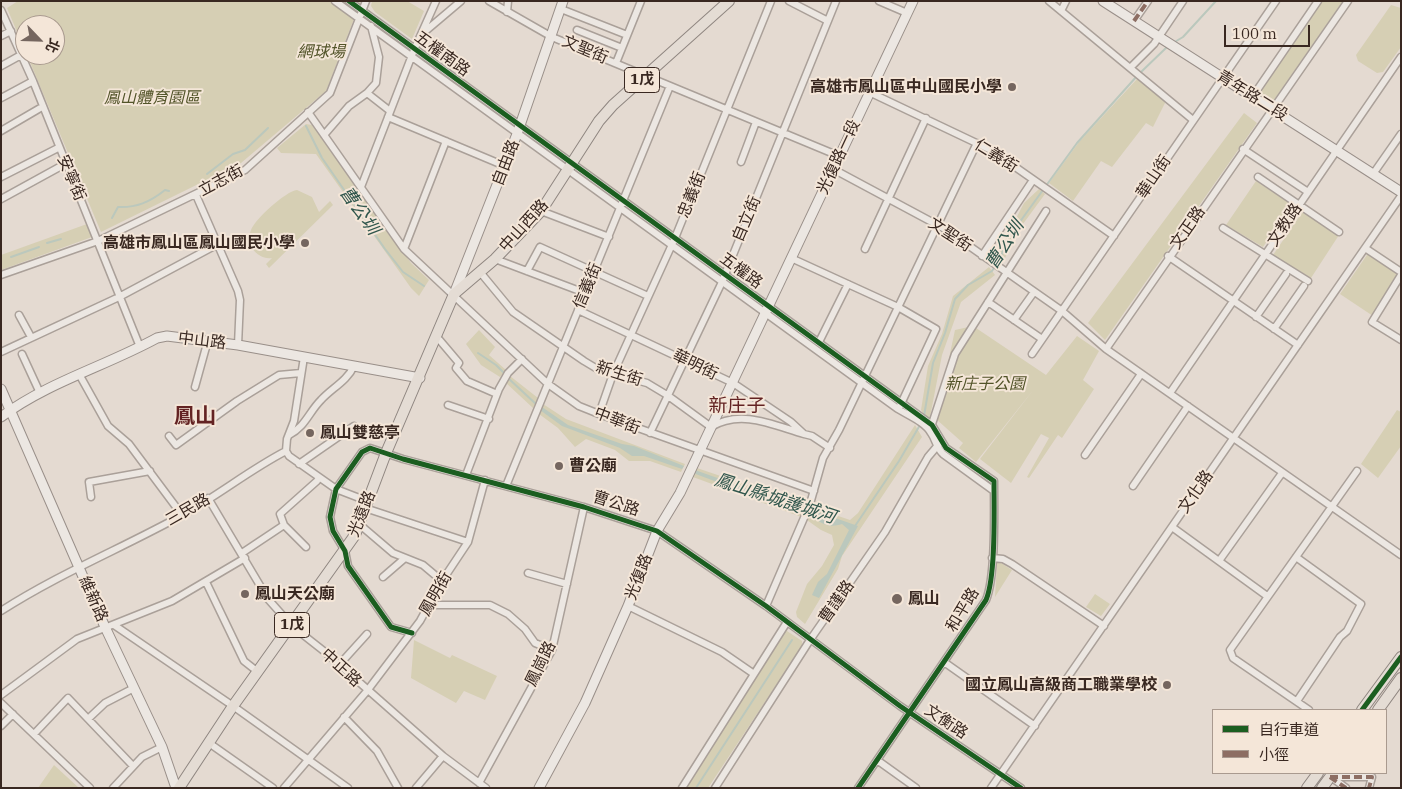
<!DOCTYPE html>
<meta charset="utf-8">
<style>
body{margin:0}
#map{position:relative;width:1402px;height:789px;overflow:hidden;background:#e4dad1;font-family:"IBM Plex Serif","Noto Sans TC",serif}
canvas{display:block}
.frame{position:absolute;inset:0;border:2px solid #392821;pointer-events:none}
.legend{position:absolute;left:1212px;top:709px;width:175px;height:65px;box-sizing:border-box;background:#f4e6d8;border:1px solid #a99a8f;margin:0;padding:6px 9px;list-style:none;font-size:15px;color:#392821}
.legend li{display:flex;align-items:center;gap:10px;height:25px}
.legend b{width:25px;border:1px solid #a99a8f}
.north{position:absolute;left:15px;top:15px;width:50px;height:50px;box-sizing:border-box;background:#f4e6d8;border:1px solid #a99a8f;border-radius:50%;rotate:114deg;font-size:14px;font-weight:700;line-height:20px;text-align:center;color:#392821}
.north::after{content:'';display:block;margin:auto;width:18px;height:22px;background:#75665f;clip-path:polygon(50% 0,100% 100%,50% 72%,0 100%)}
.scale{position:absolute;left:1224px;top:25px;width:86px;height:22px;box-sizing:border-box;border:2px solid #392821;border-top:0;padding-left:6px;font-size:15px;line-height:18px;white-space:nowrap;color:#392821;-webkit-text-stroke:4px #f4e6d8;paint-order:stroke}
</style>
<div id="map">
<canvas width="1402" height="789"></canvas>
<div class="frame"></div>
<ul class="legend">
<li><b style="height:6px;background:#1b5e20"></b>自行車道</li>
<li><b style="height:6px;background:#8d6e63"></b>小徑</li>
</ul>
<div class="north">北</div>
<div class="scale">100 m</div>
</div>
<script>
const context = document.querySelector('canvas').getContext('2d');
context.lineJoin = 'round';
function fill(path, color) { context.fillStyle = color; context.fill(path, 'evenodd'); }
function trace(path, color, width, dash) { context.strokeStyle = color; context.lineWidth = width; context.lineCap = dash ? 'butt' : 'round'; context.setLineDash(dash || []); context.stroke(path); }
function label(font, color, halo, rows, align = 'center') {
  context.font = font + ' "IBM Plex Serif","Noto Sans TC",serif'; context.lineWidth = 4; context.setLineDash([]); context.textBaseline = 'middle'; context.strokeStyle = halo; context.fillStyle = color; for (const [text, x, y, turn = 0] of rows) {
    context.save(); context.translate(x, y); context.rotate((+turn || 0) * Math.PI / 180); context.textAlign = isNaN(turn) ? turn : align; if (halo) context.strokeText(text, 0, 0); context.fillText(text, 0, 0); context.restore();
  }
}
fill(new Path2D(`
 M 18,1 L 361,1 L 326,91 L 241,163 L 101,232 L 27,55 L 55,55 L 55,25 L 25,25 L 25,51 L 7,8 Z
 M 372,1 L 407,1 L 424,11 L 412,39 L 375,12 L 371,6 Z
 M 1321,1 L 1343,1 L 1274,100 L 1270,101 L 1260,94 L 1260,90 Z
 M 1391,5 L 1401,8 L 1401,47 L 1383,72 L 1377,73 L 1358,61 L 1356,55 Z
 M 1138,78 L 1166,101 L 1153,127 L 1146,123 L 1112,167 L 1101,161 L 1073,201 L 1049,183 L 1079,142 Z
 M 1244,113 L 1257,123 L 1105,340 L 1088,323 Z
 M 306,124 L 312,125 L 411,263 L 429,280 L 419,296 L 411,288 L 316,154 L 281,153 L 277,148 Z
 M 1256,181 L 1292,205 L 1263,247 L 1226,225 Z
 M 1039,189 L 1045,194 L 1020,228 L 1001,266 L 994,261 L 1024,203 Z
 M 297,190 L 312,197 L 319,212 L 330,201 L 333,205 L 269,268 L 266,264 L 272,258 C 257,260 245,244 251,230 C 255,219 286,191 297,190 Z
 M 1303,211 L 1339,235 L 1311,278 L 1273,255 Z
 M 87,224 L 92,237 L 1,270 L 1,255 Z
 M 1369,252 L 1400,273 L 1373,316 L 1340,294 Z
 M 989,267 L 995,275 L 961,302 L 942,355 L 929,422 L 921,410 L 928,366 L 942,334 L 953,296 Z
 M 973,326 L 1046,375 L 1077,336 L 1099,351 L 1083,380 L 1094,389 L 1062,438 L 1058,435 L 1029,478 L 1027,477 L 1049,438 L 1041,434 L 1011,483 L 980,459 L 1034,389 L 976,462 L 959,448 L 963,443 L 936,419 L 955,330 Z
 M 479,330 L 495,347 L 489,355 L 506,370 L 500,377 L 481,365 L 466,344 Z
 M 510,376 L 538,398 L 533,408 L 505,382 Z
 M 543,404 L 566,419 L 685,464 L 681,472 L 650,461 L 629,461 L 615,450 L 586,439 L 575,447 L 558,428 L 539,414 Z
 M 1397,410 L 1401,412 L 1401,446 L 1378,478 L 1361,464 Z
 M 915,425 L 922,437 L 842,556 L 838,569 L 805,624 L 797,617 L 796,612 L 807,584 L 822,566 L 834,545 L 832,535 L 821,530 L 804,518 L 693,477 L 697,468 L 850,520 L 858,513 Z
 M 998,561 L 1012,570 L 995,597 L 997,563 Z
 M 1095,594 L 1110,604 L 1101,616 L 1086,607 Z
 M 787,631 L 802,641 L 802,646 L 708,788 L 686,788 L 784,632 Z
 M 414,640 L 450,658 L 452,655 L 497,676 L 485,700 L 464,691 L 456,703 L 411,678 Z
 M 54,765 L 79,788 L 38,788 Z`), '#d6cfb4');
fill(new Path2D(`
 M 542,407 L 568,425 L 622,444 L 634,446 L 684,466 L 682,469 L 644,456 L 632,456 L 620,448 L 562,426 L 540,410 Z
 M 695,470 L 804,509 L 802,513 L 756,496 L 756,494 L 753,493 L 752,495 L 693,473 Z
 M 809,509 L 858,526 L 819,598 L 812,595 L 818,582 L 827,574 L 849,530 L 842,524 C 830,528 820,525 812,514 L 807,513 Z`), '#bbc8bd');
trace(new Path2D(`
 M 1173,43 L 1183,37 L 1216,1
 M 1140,73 L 1167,47
 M 306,126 L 322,158 L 385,249 L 403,272 L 424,286
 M 207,174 L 233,154 L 245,150 L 268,128
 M 112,218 L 118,207 C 136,208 150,202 165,190 L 169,191
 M 47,243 L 61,239
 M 11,257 L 39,247
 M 478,353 L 496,365 L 505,374
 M 508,378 L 537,405
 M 924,416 L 933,363 L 945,333 L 955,299 L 968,285 L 992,271 L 1001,257 L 1006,241 L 1077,143 L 1137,76
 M 855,526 L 899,461 L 920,425
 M 696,788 L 792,640`), '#bbc8bd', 2);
const street = new Path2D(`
 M 335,1 L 898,409 C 909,416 925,422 931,433 C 936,440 936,447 943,454 L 994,491
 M 349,1 L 932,425 L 946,448 L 994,481 C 994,509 996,576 986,600 L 858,788
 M 489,1 L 552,37 L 839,156
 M 789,1 L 828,21
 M 879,1 L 907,13
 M 1049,1 L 1193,120
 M 561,9 L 627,35
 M 1,10 L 33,81 L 140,347
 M 1061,11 L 1066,1
 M 507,12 L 508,1
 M 1134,21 L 1148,1
 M 577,30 L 622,48
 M 422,34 L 461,1
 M 1,36 L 11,31
 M 616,63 L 641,1
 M 1,66 L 21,55
 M 1131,67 L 1154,44 L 1183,1
 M 869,92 L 991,150 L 1114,236
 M 367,93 L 390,111
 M 1253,96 L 1318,1
 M 1,98 L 33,81
 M 308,112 L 404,249 L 548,384 L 579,406 L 599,414 L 814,491
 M 388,117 L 505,166
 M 1,131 L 42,107
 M 324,135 L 349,106 L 367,93 L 376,83 L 379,57 L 371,26
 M 1243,149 L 1308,192
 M 741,162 L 756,122
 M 833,169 L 945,229 L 1062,311 L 1106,349 L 1401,555
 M 1373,174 L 1401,134
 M 1,177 L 58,148
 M 1258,177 L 1339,232
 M 361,187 L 414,50 L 436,1
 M 196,195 L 238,291 L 240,300 L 238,345
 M 1,199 L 65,164
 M 541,211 L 609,237
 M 1223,228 L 1308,281
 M 1365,248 L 1401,272
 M 404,249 L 446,141
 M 865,249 L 926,118
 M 982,256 L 1033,180
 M 1168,256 L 1298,345
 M 791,258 L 898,307 L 936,329 L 900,406
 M 495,259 L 585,293
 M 527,271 L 540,247 L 648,296
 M 480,272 L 513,312 L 584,361 L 599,370 L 647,383 L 667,395 L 711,427 C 741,409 773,425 804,434
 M 1,275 L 98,241 L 245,170 L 330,93 L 366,1
 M 1401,275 L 1372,322 L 1401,340
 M 988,302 L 1042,339
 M 578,310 L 733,383 L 791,422 L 804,434 L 812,436 L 830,448
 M 19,315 L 31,337
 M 1256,317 L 1286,274
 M 1014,320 L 1034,292
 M 1274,329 L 1304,286
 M 437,337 L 459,363 L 456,368 L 467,381 L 497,394
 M 819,342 L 848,284
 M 1106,349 L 1348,1
 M 1,352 L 119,297 L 218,244
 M 22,354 L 40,393
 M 1032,354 L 1276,1
 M 79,374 L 108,426 L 129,444 L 182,515
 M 195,387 L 208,340
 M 1170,393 L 1401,57
 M 448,405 L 489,419
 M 599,414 L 613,374 L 675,238 L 771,1
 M 931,427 L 955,354 L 1046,211
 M 650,433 L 722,282 L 836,1
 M 289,435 C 305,427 309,412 321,400 C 332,388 347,381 354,366
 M 169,436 L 176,445 L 237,401 L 279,375 L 301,373
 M 286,451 L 289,456 L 336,489 L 367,501
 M 286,451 L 287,439 L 294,421 L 304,357
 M 1085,455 L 1141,374
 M 299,464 L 354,426
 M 466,475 L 499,389 L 508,373 L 522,359
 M 506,486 L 670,86
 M 1133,486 L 1188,406
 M 91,497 L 89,482 L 150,471
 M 208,498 L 268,599 L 292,626 L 325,652 L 443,756 L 486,788
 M 365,508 L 468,542
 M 359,524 L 393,553 L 423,565 L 442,581
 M 284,525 L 280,514 L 317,481 L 319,477
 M 1172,527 L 1267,596
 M 242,553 L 284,525 L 306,547
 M 1296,557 L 1361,604 L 1347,631 L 1340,637 L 1297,701
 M 992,558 L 1003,559 L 1012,564 L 1104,626
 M 1219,561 L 1282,473
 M 528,573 L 567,584
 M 383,577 L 405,558
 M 206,582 L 244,661 L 258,672
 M 430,605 L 490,605 L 508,614 L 525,629 L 535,643 L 552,650
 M 628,606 L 722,652 L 754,674
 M 766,606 L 810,504 L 823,458 L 839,430 L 977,143
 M 1,611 C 60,573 125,547 186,513 C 220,494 251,469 286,451
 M 114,625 L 233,706 L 348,788
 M 412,633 L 391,627 L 348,566 L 345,551 L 333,531 L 330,517 L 336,489 L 362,452 L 370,448 L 403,459 L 584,507 L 657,531 L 766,606 L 900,706 L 1021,788
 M 944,662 L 1035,726
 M 339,665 L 367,634
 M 1,695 L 77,639 L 172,601 L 245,558
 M 1,703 L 90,788
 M 1309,710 L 1233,658 L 1230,650 L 1357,471
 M 344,717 L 377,751 L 398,788
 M 88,719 L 105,703 L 134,688
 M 1,726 L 13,714
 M 34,734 L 68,698 L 133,766
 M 209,743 L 273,788
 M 877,760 L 916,788
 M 1330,777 L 1372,777 L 1369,788
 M 1331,777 L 1346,788
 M 479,783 L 552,650 L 584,507
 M 113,788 L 142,757 L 162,747
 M 284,788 L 367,691 L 420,621 L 442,581 L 468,542 L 485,480
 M 416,788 L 443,756
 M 682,788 L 787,622
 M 715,788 L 810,640 L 885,532 L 928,457 L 939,444
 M 991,788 L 1401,196`);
const secondary = new Path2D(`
 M 1103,1 L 1401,192
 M 454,294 L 517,134 L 563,1
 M 1,389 L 105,627 L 162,747 L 176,788
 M 1,417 C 48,382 106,366 157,338 L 167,336 L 238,345 L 420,378
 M 539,788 L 585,703 L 628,606 L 657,531 L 680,493 L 913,1`);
const primary = new Path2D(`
 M 1362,710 L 1401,657
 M 1378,710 L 1401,678
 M 179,788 L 233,706 L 355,535 L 386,453 L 454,294 L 495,259 L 541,211 L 599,121 L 613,105 L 729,1
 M 1307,788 L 1318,773
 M 1322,788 L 1333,773`);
trace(street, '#aaa099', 9);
trace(secondary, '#998f89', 11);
trace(primary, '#8f8680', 12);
trace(street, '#ece7e2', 6);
trace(secondary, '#ece7e2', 9);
trace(primary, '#e4dcd4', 10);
trace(new Path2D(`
 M 1134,21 L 1148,1
 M 1330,777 L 1372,777 L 1369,788
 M 1330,777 L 1346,788`), '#8d6e63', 4, [8, 4]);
trace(new Path2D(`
 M 349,1 L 932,425 L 946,448 L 994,481 C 994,509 996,576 986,600 L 858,788
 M 412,633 L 391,627 L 348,566 L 345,551 L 333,531 L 330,517 L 336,489 L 362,452 L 370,448 L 403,459 L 584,507 L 657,531 L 766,606 L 900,706 L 1021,788
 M 1362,710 L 1401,657`), '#1b5e20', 5);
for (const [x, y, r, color] of [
 [1012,87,5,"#75665f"],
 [305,243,5,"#75665f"],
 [310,433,5,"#75665f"],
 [559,466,5,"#75665f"],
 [245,594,5,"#75665f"],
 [897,599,6,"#75665f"],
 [1167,685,5,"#75665f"]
]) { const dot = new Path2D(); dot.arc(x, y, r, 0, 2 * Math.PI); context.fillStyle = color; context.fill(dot); trace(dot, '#f4e6d8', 2); }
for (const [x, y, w] of [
 [642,80,35],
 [292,625,35]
]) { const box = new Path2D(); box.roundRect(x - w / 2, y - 12.5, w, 25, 4); context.fillStyle = '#f4e6d8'; context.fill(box); trace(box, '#392821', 1); }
label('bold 15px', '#392821', null, [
 ["1戊",642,80],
 ["1戊",292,625]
]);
label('16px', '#392821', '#f4e6d8', [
 ["文聖街",585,50,23],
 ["五權南路",442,54,36],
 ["青年路二段",1252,96,32],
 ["仁義街",996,156,32],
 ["光復路一段",839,157,-65],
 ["自由路",506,163,-69],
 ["華山街",1154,177,-56],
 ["安寧街",71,178,67],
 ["立志街",221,181,-28],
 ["忠義街",692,195,-68],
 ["自立街",747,219,-67],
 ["文教路",1285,225,-56],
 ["中山西路",524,226,-48],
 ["文正路",1188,228,-55],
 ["文聖街",950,235,33],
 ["五權路",741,271,36],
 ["信義街",588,286,-67],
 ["中山路",202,341,7],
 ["華明街",695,365,26],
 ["新生街",619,374,18],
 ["中華街",617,421,21],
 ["文化路",1196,492,-55],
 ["曹公路",616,504,18],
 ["三民路",188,510,-30],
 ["光遠路",362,514,-68],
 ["光復路",639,577,-69],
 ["鳳明街",436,594,-60],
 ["維新路",93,599,66],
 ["曹謹路",837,602,-55],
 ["和平路",963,610,-59],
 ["鳳崗路",541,664,-64],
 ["中正路",341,668,42],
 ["文衡路",946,722,34]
]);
label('italic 16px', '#525429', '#f4e6d8', [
 ["網球場",321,52],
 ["鳳山體育園區",152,98],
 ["新庄子公園",985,384]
]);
label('bold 16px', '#392821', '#f4e6d8', [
 ["高雄市鳳山區中山國民小學",1002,87,"right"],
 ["高雄市鳳山區鳳山國民小學",295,243,"right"],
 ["鳳山雙慈亭",320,433],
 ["曹公廟",569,466],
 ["鳳山天公廟",255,594],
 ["鳳山",908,599],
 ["國立鳳山高級商工職業學校",1157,685,"right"]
], 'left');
label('italic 18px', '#31574d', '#f4e6d8', [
 ["曹公圳",359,211,55],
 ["曹公圳",1005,245,-57],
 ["鳳山縣城護城河",775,499,18]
]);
label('19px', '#632323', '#f4e6d8', [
 ["新庄子",737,407]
]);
label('bold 21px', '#632323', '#f4e6d8', [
 ["鳳山",195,417]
]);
</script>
